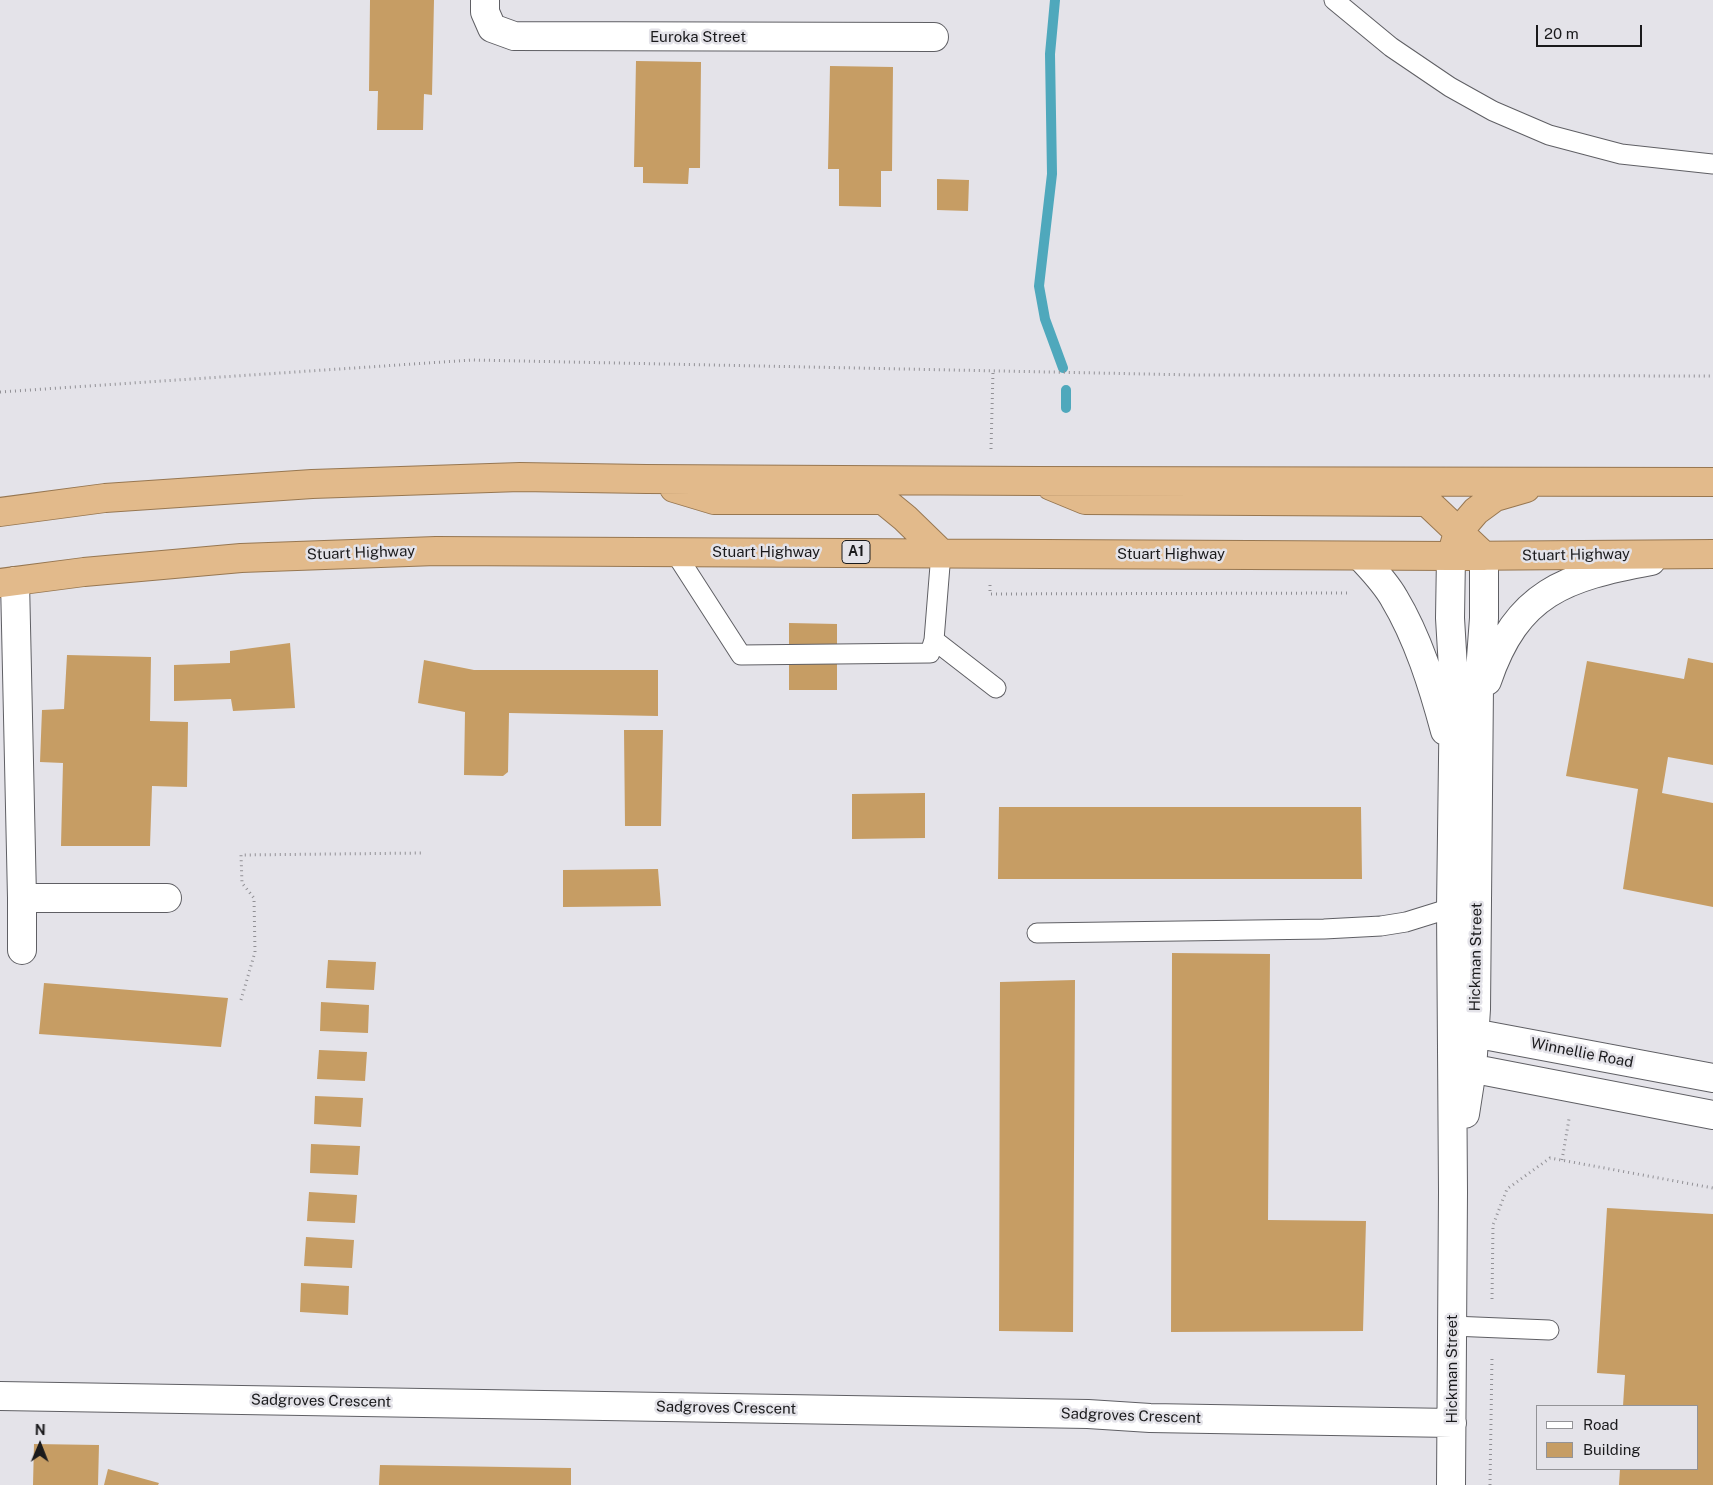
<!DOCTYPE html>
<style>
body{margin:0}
#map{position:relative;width:1713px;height:1485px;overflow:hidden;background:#e4e3e9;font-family:"Public Sans",sans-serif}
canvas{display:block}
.legend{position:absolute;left:1536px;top:1405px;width:162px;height:65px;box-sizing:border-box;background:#e4e3e9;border:1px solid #939397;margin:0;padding:6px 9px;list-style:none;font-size:15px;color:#1a1a1c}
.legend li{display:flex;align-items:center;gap:10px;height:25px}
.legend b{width:25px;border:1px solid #939397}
.north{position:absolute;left:15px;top:1420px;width:50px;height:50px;-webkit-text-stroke:4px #e4e3e9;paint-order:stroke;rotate:1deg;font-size:14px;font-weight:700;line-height:20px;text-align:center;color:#1a1a1c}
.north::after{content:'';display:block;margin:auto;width:18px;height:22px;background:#1a1a1c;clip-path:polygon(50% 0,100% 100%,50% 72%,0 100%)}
.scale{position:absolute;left:1536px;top:25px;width:106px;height:22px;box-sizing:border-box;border:2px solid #1a1a1c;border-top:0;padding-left:6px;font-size:15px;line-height:18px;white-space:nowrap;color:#1a1a1c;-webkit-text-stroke:4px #e4e3e9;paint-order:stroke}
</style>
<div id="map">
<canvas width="1713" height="1485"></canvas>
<ul class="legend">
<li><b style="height:6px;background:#fff"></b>Road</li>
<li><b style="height:14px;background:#c69d64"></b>Building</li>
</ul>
<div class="north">N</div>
<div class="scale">20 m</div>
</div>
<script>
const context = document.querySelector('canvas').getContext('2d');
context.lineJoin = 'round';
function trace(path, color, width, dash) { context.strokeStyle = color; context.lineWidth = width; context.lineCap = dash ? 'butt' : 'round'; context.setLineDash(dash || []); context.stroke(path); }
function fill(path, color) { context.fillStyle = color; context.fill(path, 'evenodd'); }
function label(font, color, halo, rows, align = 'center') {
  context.font = font + ' "Public Sans",sans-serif'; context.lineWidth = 5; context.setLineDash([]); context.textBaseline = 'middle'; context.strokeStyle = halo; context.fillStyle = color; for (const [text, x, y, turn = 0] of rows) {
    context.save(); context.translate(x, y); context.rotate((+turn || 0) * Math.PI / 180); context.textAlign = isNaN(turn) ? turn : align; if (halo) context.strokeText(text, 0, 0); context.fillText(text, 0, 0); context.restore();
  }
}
trace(new Path2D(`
 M 1055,0 L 1050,54 L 1052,174 L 1039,286 L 1045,319 L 1063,368
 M 1066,390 L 1066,408`), '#4fa8bc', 10);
fill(new Path2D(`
 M 370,0 L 434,0 L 432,95 L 424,94 L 423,130 L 377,130 L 378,91 L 369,91 Z
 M 636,61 L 701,62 L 700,168 L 689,168 L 688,184 L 643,183 L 643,167 L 634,167 Z
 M 830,66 L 893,67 L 892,171 L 881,171 L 881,207 L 839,206 L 839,169 L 828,169 Z
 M 937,179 L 969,180 L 968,211 L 937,210 Z
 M 789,623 L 837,624 L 837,690 L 789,690 Z
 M 290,643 L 295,708 L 233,711 L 231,699 L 174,701 L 174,665 L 230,663 L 230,651 Z
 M 67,655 L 151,657 L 150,721 L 188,722 L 187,787 L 152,786 L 150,846 L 61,846 L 63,763 L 40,762 L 42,710 L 64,709 Z
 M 1688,658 L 1713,663 L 1713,765 L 1668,757 L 1662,793 L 1713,803 L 1713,907 L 1623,889 L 1638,789 L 1566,776 L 1587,661 L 1684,679 Z
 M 424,660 L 474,670 L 658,670 L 658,716 L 509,713 L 508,772 L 503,776 L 464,775 L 465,712 L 418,703 Z
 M 624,730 L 663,730 L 661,826 L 625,826 Z
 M 925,793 L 925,838 L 852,839 L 852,794 Z
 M 999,807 L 1361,807 L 1362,879 L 998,879 Z
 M 658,869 L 661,906 L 563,907 L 563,870 Z
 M 1172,953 L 1270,954 L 1268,1220 L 1366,1221 L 1363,1331 L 1171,1332 Z
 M 328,960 L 376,962 L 374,990 L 326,988 Z
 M 1075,980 L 1073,1332 L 999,1331 L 1000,982 Z
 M 44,983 L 228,998 L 221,1047 L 39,1034 Z
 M 321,1002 L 369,1005 L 368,1033 L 320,1031 Z
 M 319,1050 L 367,1052 L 365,1081 L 317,1079 Z
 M 315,1096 L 363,1098 L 361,1127 L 314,1124 Z
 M 311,1144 L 360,1146 L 358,1175 L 310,1173 Z
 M 309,1192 L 357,1195 L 355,1223 L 307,1221 Z
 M 1607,1208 L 1713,1214 L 1713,1485 L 1619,1485 L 1620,1469 L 1697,1469 L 1697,1406 L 1623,1406 L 1625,1375 L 1597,1373 Z
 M 306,1237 L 354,1240 L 352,1268 L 304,1266 Z
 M 301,1283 L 349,1286 L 348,1315 L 300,1312 Z
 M 34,1444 L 99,1445 L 98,1485 L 33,1485 Z
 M 380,1465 L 571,1468 L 571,1485 L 379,1485 Z
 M 108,1469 L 159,1483 L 158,1485 L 104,1485 Z`), '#c69d64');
const service = new Path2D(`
 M 1334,0 L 1391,47 L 1450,87 L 1493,111 L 1549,135 L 1621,154 L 1713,164
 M 674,551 L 741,655 L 930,653 L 934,640 L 941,553
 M 934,640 L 996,688
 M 1037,933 L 1324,929 L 1381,926 L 1406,922 L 1451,908
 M 1452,1326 L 1549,1330`);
const minor = new Path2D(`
 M 485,0 L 485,12 L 492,28 L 514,36 L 934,37
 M 1360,556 C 1372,569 1385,582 1394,598 C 1418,638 1433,686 1445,731
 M 15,581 L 22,898 L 22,950
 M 1487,681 C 1517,592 1565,577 1651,561
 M 22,898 L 167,898
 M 1457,1030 L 1713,1078
 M 1454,1065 L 1713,1115
 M 1465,1114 L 1472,1069 L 1476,1009 L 1479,685 L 1484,618 L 1484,556
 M 0,1396 L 1088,1414 L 1150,1418 L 1452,1423
 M 1451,1485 L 1453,1192 L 1451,908 L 1454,685 L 1450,618 L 1451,556`);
const trunk = new Path2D(`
 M 1051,486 L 1085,500 L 1427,502 L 1484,556
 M 674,488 L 714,500 L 883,500 L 905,518 L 941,553
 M 0,512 L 105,498 L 312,484 L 520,477 L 646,479 L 1038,481 L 1713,482
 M 1453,550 L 1458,532 L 1476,511 L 1495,497 L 1526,488
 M 0,583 L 84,572 L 241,558 L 436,551 L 1451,556 L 1713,554`);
trace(service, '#5f5f64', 21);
trace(minor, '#5f5f64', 30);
trace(trunk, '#977751', 30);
trace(new Path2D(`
 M 0,392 L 472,360 L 1193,375 L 1713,376
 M 991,449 L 993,371
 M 990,585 L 990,594 L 1349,593
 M 241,1000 L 255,952 L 254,898 L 242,883 L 241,855 L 423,853
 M 1562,1160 L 1569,1119
 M 1492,1299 L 1493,1225 L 1507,1189 L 1550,1158 L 1713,1188
 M 1490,1485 L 1492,1356`), '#919095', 3, [1, 4]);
trace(service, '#fff', 19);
trace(minor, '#fff', 28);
trace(trunk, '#e2ba8b', 28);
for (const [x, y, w] of [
 [856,552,28]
]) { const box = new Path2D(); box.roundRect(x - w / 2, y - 11.5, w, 23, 4); context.fillStyle = '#e4e3e9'; context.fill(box); trace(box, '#1a1a1c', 1); }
label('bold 14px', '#1a1a1c', null, [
 ["A1",856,552]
]);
label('15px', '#1a1a1c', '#e4e3e9', [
 ["Euroka Street",698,37],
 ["Stuart Highway",766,552],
 ["Stuart Highway",361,553,-2],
 ["Stuart Highway",1171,554],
 ["Stuart Highway",1576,555,-1],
 ["Hickman Street",1476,957,-89],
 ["Winnellie Road",1582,1053,11],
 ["Hickman Street",1452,1369,-90],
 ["Sadgroves Crescent",321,1401,1],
 ["Sadgroves Crescent",726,1408,1],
 ["Sadgroves Crescent",1131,1416,2]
]);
</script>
